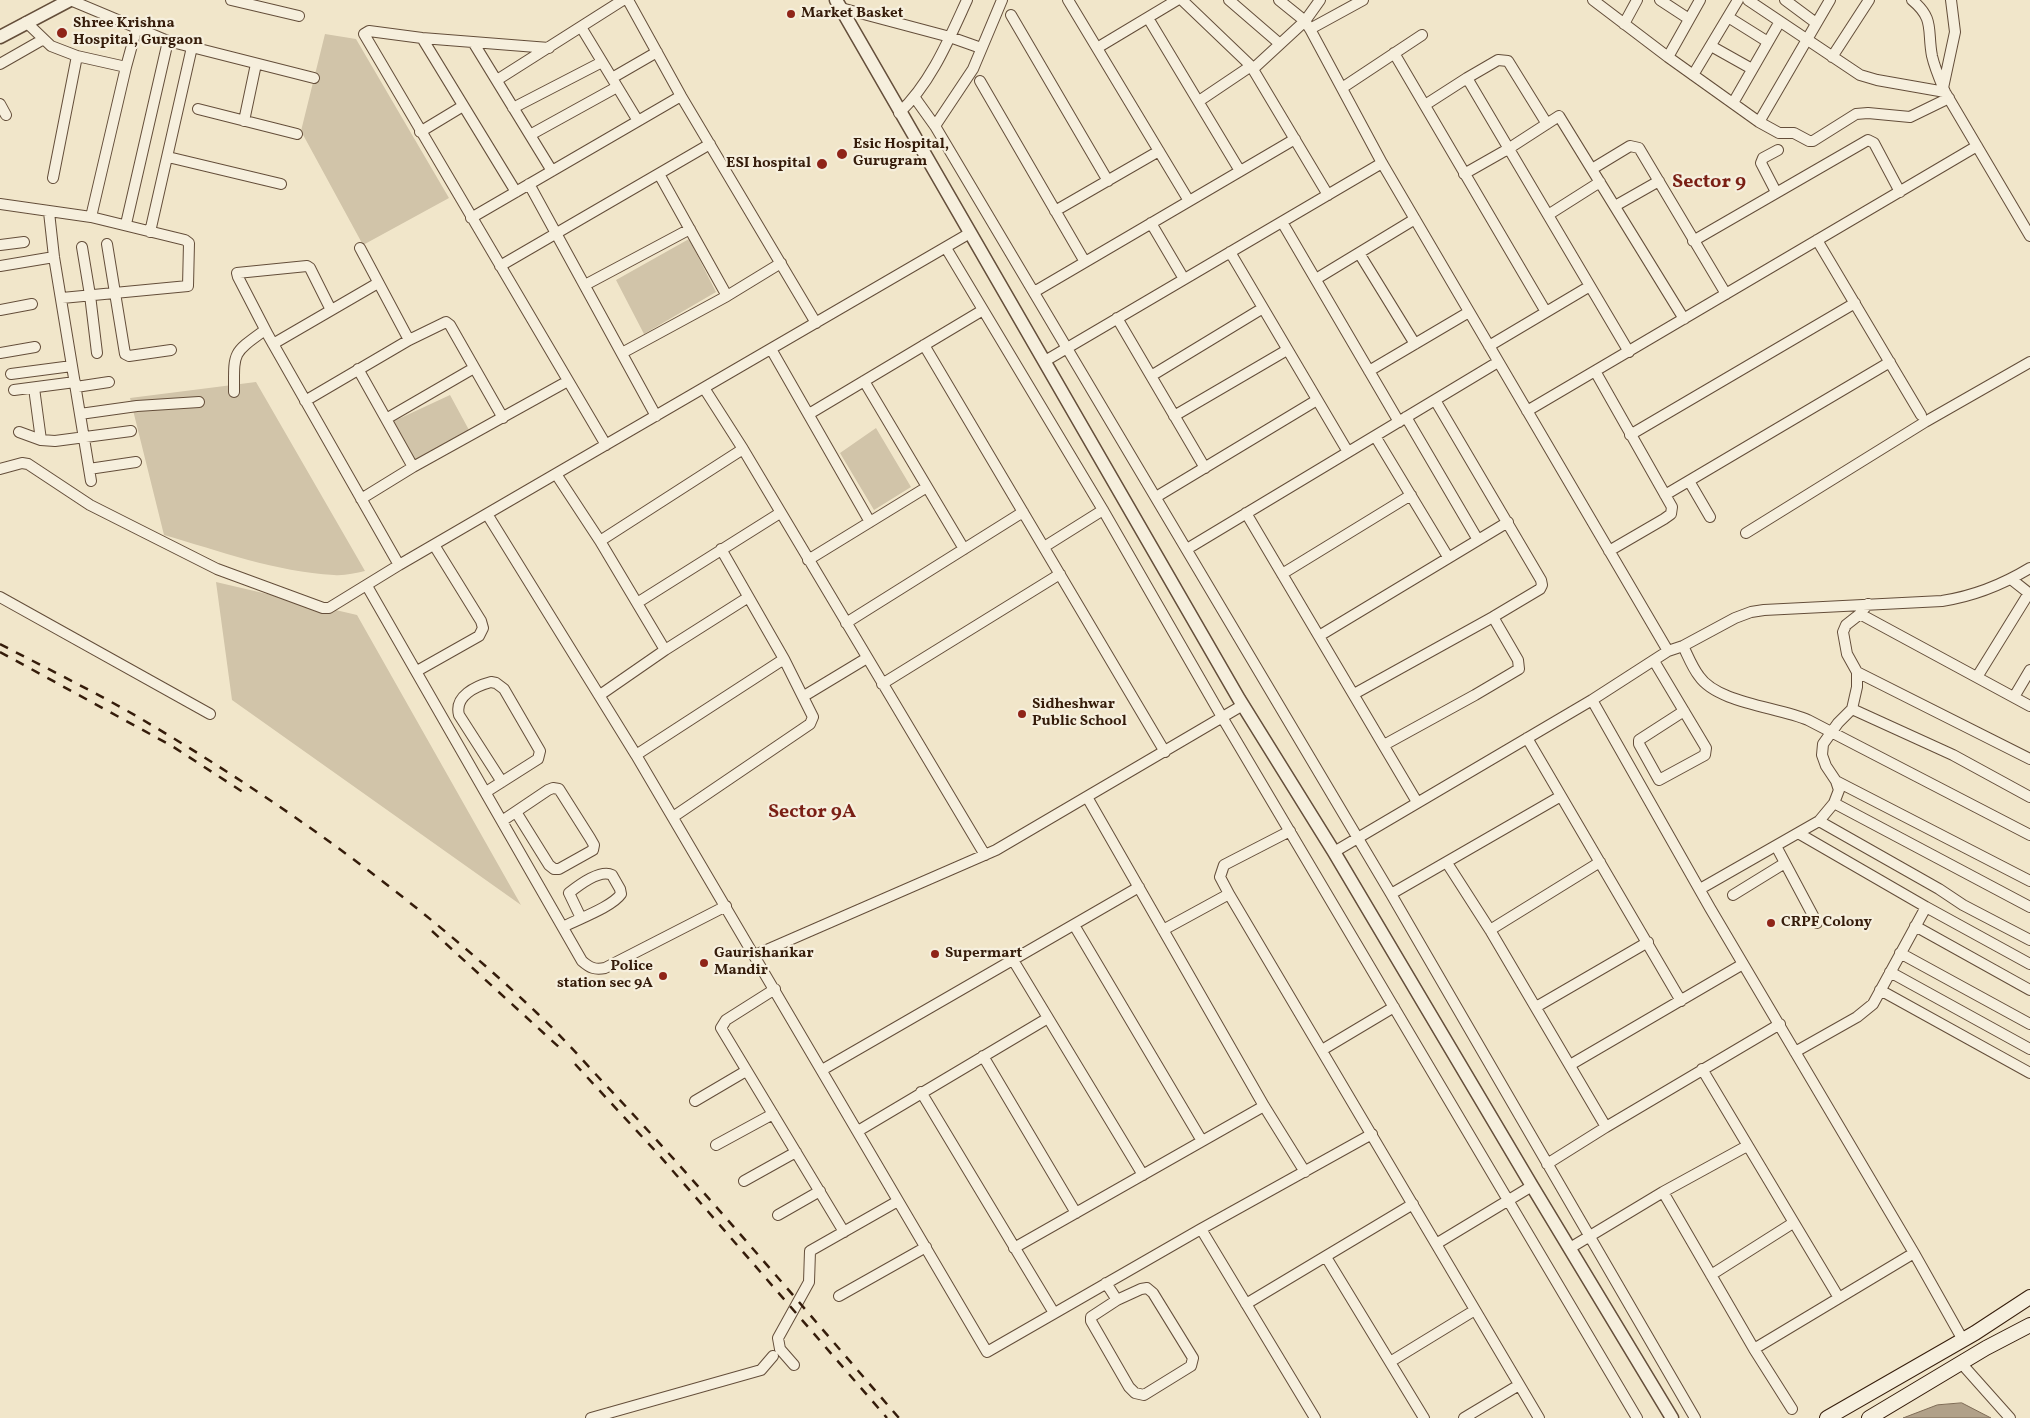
<!DOCTYPE html>
<style>
body{margin:0}
canvas{display:block;background:#f1e6ca}
</style>
<canvas width="2030" height="1418"></canvas>
<script>
const context = document.querySelector('canvas').getContext('2d');
context.lineJoin = 'round';
function fill(path, color) { context.fillStyle = color; context.fill(path, 'evenodd'); }
function trace(path, color, width, dash) { context.strokeStyle = color; context.lineWidth = width; context.lineCap = dash ? 'butt' : 'round'; context.setLineDash(dash || []); context.stroke(path); }
function label(font, color, halo, rows, align = 'center') {
  context.font = font + ' Vollkorn,serif'; context.lineWidth = 4.5; context.setLineDash([]); context.textBaseline = 'middle'; context.strokeStyle = halo; context.fillStyle = color; for (const [text, x, y, turn = 0] of rows) {
    context.save(); context.translate(x, y); context.rotate((+turn || 0) * Math.PI / 180); context.textAlign = isNaN(turn) ? turn : align; if (halo) context.strokeText(text, 0, 0); context.fillText(text, 0, 0); context.restore();
  }
}
fill(new Path2D(`
 M 325,34 L 356,39 L 449,198 L 363,245 L 301,131 Z
 M 689,239 L 716,292 L 644,334 L 616,280 Z
 M 256,382 L 365,571 C 355,573 344,576 334,575 C 276,572 220,551 164,535 L 130,398 Z
 M 450,395 L 469,430 L 415,463 L 392,422 Z
 M 876,428 L 911,487 L 874,510 L 840,453 Z
 M 216,582 L 357,615 L 521,905 L 232,700 Z`), '#d1c4a9');
const water = new Path2D(`
 M 1962,1403 L 1991,1418 L 1903,1418 L 1937,1405 Z`);
fill(water, '#b1a189');
trace(water, '#7f6c56', 1);
const minor = new Path2D(`
 M 70,0 L 168,41 L 314,78
 M 231,0 L 299,16
 M 628,0 L 681,96 L 816,323
 M 1068,0 L 1189,201
 M 1182,0 L 1251,66 L 1328,195
 M 1229,0 L 1280,44
 M 1279,0 L 1305,21 L 1310,29 L 1382,163 L 1668,651
 M 1593,0 L 1668,57 L 1759,122 L 1779,133 L 1794,133 L 1809,141 L 1813,141 L 1856,114 L 1868,113 L 1910,117 L 1949,98
 M 1660,0 L 1689,19
 M 1748,0 L 1860,75 L 1877,80 L 1945,92
 M 1785,0 L 1816,23
 M 1912,0 C 1935,19 1927,30 1932,56 C 1935,69 1940,80 1945,92 L 2030,236
 M 841,8 L 950,37 L 981,48
 M 1011,15 L 1108,181
 M 1728,17 L 1768,42
 M 1148,18 L 1240,171
 M 26,22 L 51,46 L 77,56 L 126,67
 M 1624,24 L 1637,0
 M 581,27 L 638,121
 M 1310,29 L 1363,0
 M 422,38 L 516,192
 M 473,42 L 552,171
 M 1711,46 L 1752,69
 M 549,48 L 422,38 L 369,31 L 364,34 L 606,445
 M 1097,48 L 1177,0
 M 1394,53 L 1546,312
 M 1668,57 L 1700,0
 M 1832,57 L 1869,0
 M 0,64 L 42,40
 M 1253,69 L 1305,21 L 1320,0
 M 1693,75 L 1738,0
 M 612,78 L 657,52
 M 1467,78 L 1498,60 L 1508,61 L 1547,124
 M 497,80 L 623,0
 M 980,81 L 1085,262
 M 1342,88 L 1422,35
 M 1943,88 L 1955,32 L 1951,0
 M 915,98 L 935,126 L 1391,894 L 1695,1418
 M 1199,101 L 1251,66
 M 1733,103 L 1779,23
 M 0,104 L 6,115
 M 1425,105 L 1467,78 L 1629,352
 M 513,108 L 602,62
 M 198,109 L 297,134
 M 899,113 C 931,83 949,39 967,0
 M 244,121 L 256,64
 M 1759,122 L 1830,0
 M 935,126 L 973,69 L 1002,0
 M 420,132 L 463,106
 M 530,135 L 617,87
 M 168,157 L 281,184
 M 1592,169 L 1630,146 L 1639,148 L 1726,294
 M 659,174 L 727,296
 M 1464,174 L 1508,149 L 1559,116 L 1684,319
 M 53,178 L 77,56
 M 529,184 L 656,416
 M 1776,192 L 1761,163 L 1763,158 L 1778,150
 M 0,204 L 91,217 L 185,240 L 189,243 L 188,286 L 62,298
 M 1615,206 L 1659,181
 M 1055,211 L 1159,151
 M 49,212 L 54,257 L 91,481
 M 1548,215 L 1600,182
 M 91,217 L 126,67 L 137,27
 M 471,218 L 681,96
 M 1282,222 L 1399,422
 M 1151,223 L 1184,279
 M 126,224 L 168,41
 M 150,232 L 192,47
 M 1817,240 L 1921,415
 M 1693,241 L 1868,140 L 1874,143 L 1900,192
 M 107,244 L 125,354 L 129,356 L 171,350
 M 0,245 L 24,242
 M 82,247 L 90,295 L 97,353
 M 360,248 L 409,340
 M 946,248 L 1103,510 L 1222,717 L 1637,1418
 M 1230,252 L 1348,452
 M 1359,253 L 1415,344
 M 0,266 L 54,257
 M 500,266 L 710,144
 M 1316,279 L 1415,219
 M 585,285 L 690,229
 M 1034,292 L 1295,139
 M 0,310 L 32,304
 M 331,310 L 310,268 L 307,266 L 237,273 L 238,277 L 268,335 L 399,565
 M 1117,318 L 1205,468
 M 273,344 L 378,283
 M 924,345 L 1165,752
 M 1489,346 L 1590,286
 M 771,349 L 870,522
 M 0,353 L 35,347
 M 622,353 L 727,296 L 781,263
 M 1045,361 L 1382,163
 M 358,369 L 413,467
 M 1369,371 L 1469,312
 M 1595,371 L 1672,507 L 1671,514 L 1664,519 L 1609,551
 M 11,374 L 72,366
 M 1151,376 L 1263,308
 M 864,381 L 964,549
 M 76,387 L 109,382
 M 34,388 L 41,440
 M 704,388 L 743,449 L 985,855
 M 14,390 L 75,382
 M 234,392 C 234,351 232,354 265,330
 M 305,401 L 409,340 L 446,322 L 450,325 L 503,418
 M 1527,411 L 1977,146
 M 80,414 L 137,406 L 199,402
 M 809,414 L 983,310
 M 1174,416 L 1287,350
 M 1406,417 L 1478,540
 M 386,419 L 474,368
 M 19,432 L 41,440 L 55,441 L 131,431
 M 1630,435 L 1855,303
 M 1375,436 L 1448,557
 M 0,469 L 22,463 L 28,464 L 90,505 L 217,569 L 323,608 L 329,608 L 399,565 L 970,233
 M 89,469 L 136,462
 M 556,474 L 600,541 L 665,650
 M 1689,481 L 1710,517
 M 1665,495 L 1890,362
 M 1156,497 L 1317,400
 M 361,499 L 413,467 L 568,381
 M 1246,513 L 1417,802
 M 487,514 L 636,755 L 987,1352 L 1201,1229 L 1372,1134
 M 1746,533 L 1925,422 L 2030,362
 M 600,541 L 743,449
 M 1044,547 L 1103,510
 M 1187,549 L 1498,362
 M 808,560 L 927,487
 M 1282,574 L 1411,495
 M 2011,579 L 2030,594
 M 367,586 L 582,961 C 590,968 595,970 605,968 L 726,906
 M 0,597 L 210,714
 M 637,603 L 780,513
 M 1860,614 L 2030,706
 M 846,623 L 1023,512
 M 1319,636 L 1508,522
 M 1683,646 C 1688,656 1692,667 1699,676 C 1717,703 1778,707 1808,720 L 2030,835
 M 1654,661 L 1706,748 L 1705,755 L 1659,780 L 1639,744 L 1639,740 L 1684,711
 M 417,671 L 479,636 L 483,628 L 481,621 L 434,545
 M 1857,672 L 2030,759
 M 1977,677 L 2029,593
 M 882,684 L 1060,574
 M 1354,694 L 1493,617 L 1540,589 L 1542,585 L 1541,580 L 1435,400
 M 600,695 L 665,650 L 747,598
 M 804,696 L 867,658
 M 2014,697 L 2030,670
 M 1592,700 L 1710,908 L 1914,1253 L 1963,1340
 M 1852,709 L 1953,755 L 2030,797
 M 1527,738 L 1681,1001
 M 1384,745 L 1475,695 L 1519,669 L 1518,660 L 1493,617
 M 636,755 L 784,659
 M 1836,781 L 2030,881
 M 486,792 L 538,759 L 540,751 L 504,689 L 496,683 L 491,682 C 476,686 454,696 459,715 L 502,782
 M 1087,797 L 1264,1106 L 1305,1172
 M 1834,803 L 2030,907
 M 673,817 L 810,724 L 813,717 L 784,659 L 721,549
 M 502,821 L 548,790 L 553,788 L 559,789 L 590,838 L 594,845 L 593,850 L 559,869 L 554,869 L 549,865 L 516,812
 M 1819,821 L 1939,889 L 1963,905 L 2030,940
 M 1798,833 L 1926,907 L 2030,964
 M 1776,846 L 1817,923
 M 1334,852 L 1592,700 L 1668,651 L 1683,646 L 1735,618 L 1751,612 L 1764,610 L 1942,601 C 1975,596 2002,585 2030,568
 M 1447,863 L 1490,930 L 1606,1127
 M 1700,889 L 1819,821 L 1834,803 L 1839,790 L 1836,781 L 1826,766 L 1822,755 L 1823,744 L 1838,723 L 1852,709 L 1857,687 L 1857,672 L 1847,654 L 1843,632 L 1846,625 L 1860,614 L 1868,604
 M 1229,894 L 1220,877 L 1224,865 L 1290,831
 M 1391,894 L 1561,796
 M 1733,895 L 1785,863
 M 1074,925 L 1202,1141
 M 1915,926 L 2030,990
 M 563,927 C 578,919 612,907 621,894 L 620,889 L 612,875 C 600,869 579,885 569,893 L 581,918
 M 1163,930 L 1229,894 L 1539,1418
 M 1490,930 L 1600,862
 M 1900,953 L 2030,1024
 M 755,955 L 996,850 L 1243,705
 M 1013,960 L 1143,1175
 M 1890,972 L 2030,1049
 M 775,989 L 726,1020 L 721,1028 L 844,1232
 M 1880,990 L 2030,1073
 M 1536,1007 L 1648,942
 M 1322,1050 L 1394,1007
 M 1795,1052 L 1857,1017 L 1873,1004 L 1926,907
 M 983,1056 L 1076,1213
 M 1570,1065 L 1743,964
 M 1702,1069 L 1839,1298
 M 822,1070 L 1139,887
 M 921,1092 L 1054,1313
 M 695,1101 L 746,1071
 M 858,1131 L 1048,1018
 M 716,1145 L 773,1114
 M 1547,1164 L 1606,1127 L 1780,1024
 M 744,1181 L 796,1152
 M 1663,1192 L 1754,1349 L 1792,1409
 M 778,1215 L 820,1191
 M 1201,1229 L 1315,1418
 M 1436,1244 L 1532,1186
 M 1014,1248 L 1264,1106
 M 1570,1248 L 1663,1192 L 1747,1146
 M 1326,1257 L 1424,1418
 M 1711,1275 L 1793,1223
 M 1106,1283 L 1117,1300 L 1091,1317 L 1091,1321 L 1129,1387 L 1135,1393 L 1144,1395 L 1191,1366 L 1193,1358 L 1153,1293 L 1147,1288 L 1141,1289 L 1117,1300
 M 839,1296 L 926,1247
 M 1246,1304 L 1413,1204
 M 1754,1349 L 1914,1253
 M 1390,1362 L 1475,1310
 M 1961,1363 L 2010,1418
 M 794,1365 L 780,1349 L 778,1338 L 809,1282 L 810,1251 L 898,1201
 M 591,1418 L 761,1370 L 773,1356
 M 1464,1418 L 1519,1385`);
const tertiary = new Path2D(`
 M 836,0 L 1239,699 L 1334,852 L 1532,1186 L 1672,1418
 M 0,37 L 70,0`);
const secondary = new Path2D(`
 M 1827,1418 L 1975,1333 L 2030,1297
 M 1869,1418 L 1986,1348 L 2030,1325`);
trace(minor, '#644e3a', 12);
trace(tertiary, '#644e3a', 15);
trace(secondary, '#351c0a', 16);
trace(minor, '#f6efdd', 10);
trace(tertiary, '#f6efdd', 12);
trace(secondary, '#f6efdd', 14);
trace(new Path2D(`
 M 0,644 C 46,668 93,691 138,717 C 281,801 418,900 538,1014 C 566,1040 591,1070 617,1097 C 714,1201 806,1311 899,1418
 M 0,652 L 172,746 L 249,796
 M 432,931 L 561,1049
 M 575,1064 L 659,1155 L 887,1418`), '#351c0a', 2.5, [9, 9]);
for (const [x, y, r, color] of [
 [791,14,5,"#8f2418"],
 [62,33,6,"#8f2418"],
 [842,154,6,"#8f2418"],
 [822,164,6,"#8f2418"],
 [1022,714,5,"#8f2418"],
 [1771,923,5,"#8f2418"],
 [935,954,5,"#8f2418"],
 [704,963,5,"#8f2418"],
 [663,976,5,"#8f2418"]
]) { const dot = new Path2D(); dot.arc(x, y, r, 0, 2 * Math.PI); context.fillStyle = color; context.fill(dot); trace(dot, '#f6efdd', 2); }
label('bold 15px', '#351c0a', '#f6efdd', [
 ["Market Basket",801,14],
 ["Shree Krishna",73,24],
 ["Hospital, Gurgaon",73,41],
 ["Esic Hospital,",853,145],
 ["Gurugram",853,162],
 ["ESI hospital",811,164,"right"],
 ["Sidheshwar",1032,705],
 ["Public School",1032,722],
 ["CRPF Colony",1781,923],
 ["Gaurishankar",714,954],
 ["Mandir",714,971],
 ["Supermart",945,954],
 ["Police",653,967,"right"],
 ["station sec 9A",653,984,"right"]
], 'left');
label('bold 20px', '#7a1f14', '#f6efdd', [
 ["Sector 9",1709,183],
 ["Sector 9A",812,813]
]);
</script>
